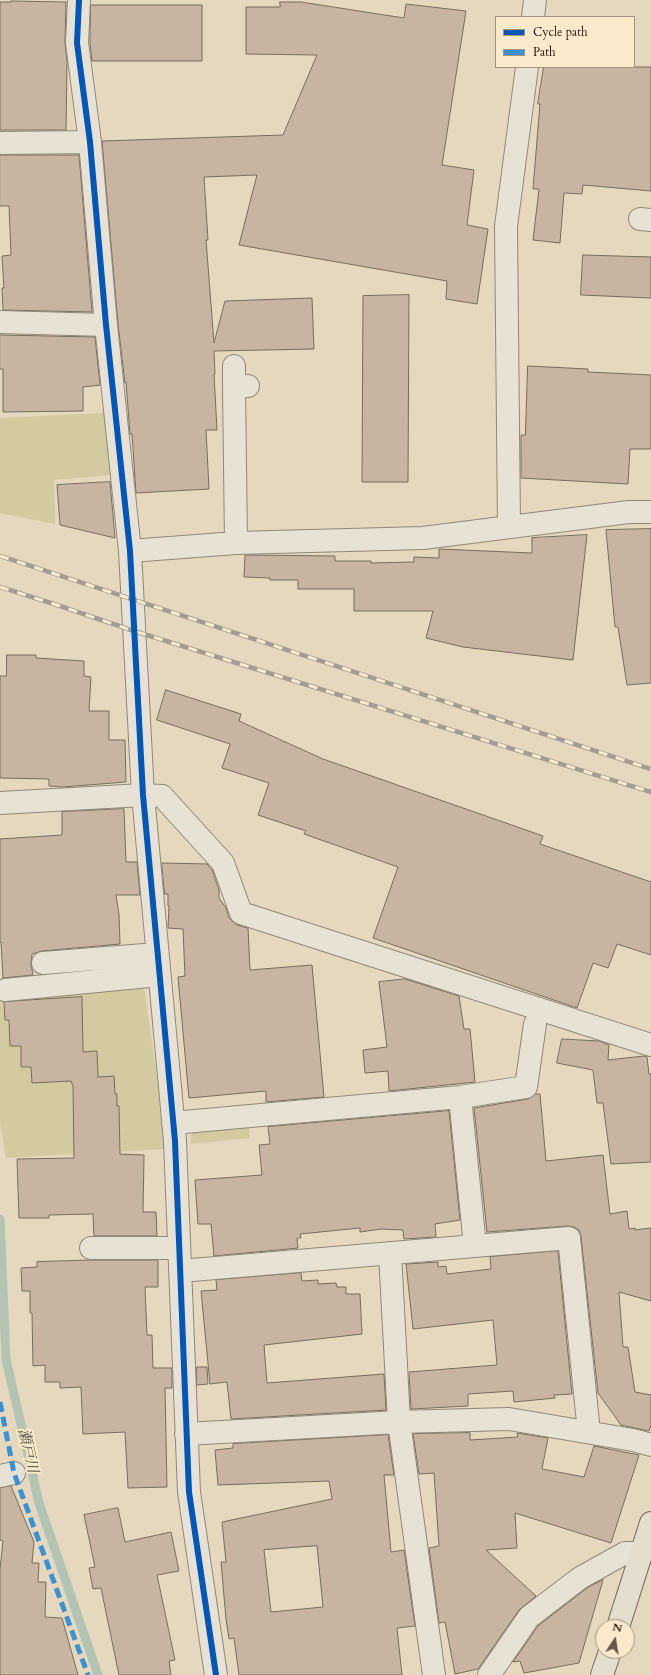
<!DOCTYPE html>
<meta charset="utf-8">
<style>
body{margin:0}
#map{position:relative;width:651px;height:1675px;overflow:hidden;background:#e5d8be;font-family:Cardo,serif}
canvas{display:block}
.legend{position:absolute;left:495px;top:16px;width:140px;height:52px;box-sizing:border-box;background:#f8eaca;border:1px solid #a2947e;margin:0;padding:5px 7px;list-style:none;font-size:12px;color:#22120b}
.legend li{display:flex;align-items:center;gap:8px;height:20px}
.legend b{width:20px;border:1px solid #a2947e}
.north{position:absolute;left:595px;top:1619px;width:40px;height:40px;box-sizing:border-box;background:#f8eaca;border:1px solid #a2947e;border-radius:50%;rotate:12deg;font-size:11px;font-weight:700;line-height:16px;text-align:center;color:#22120b}
.north::after{content:'';display:block;margin:auto;width:14px;height:18px;background:#66574a;clip-path:polygon(50% 0,100% 100%,50% 72%,0 100%)}
</style>
<div id="map">
<canvas width="651" height="1675"></canvas>
<ul class="legend">
<li><b style="height:5px;background:#0057b8"></b>Cycle path</li>
<li><b style="height:5px;background:#3b92d2"></b>Path</li>
</ul>
<div class="north">N</div>
</div>
<script>
const context = document.querySelector('canvas').getContext('2d');
context.lineJoin = 'round';
function fill(path, color) { context.fillStyle = color; context.fill(path, 'evenodd'); }
function trace(path, color, width, dash) { context.strokeStyle = color; context.lineWidth = width; context.lineCap = dash ? 'butt' : 'round'; context.setLineDash(dash || []); context.stroke(path); }
function label(font, color, halo, rows, align = 'center') {
  context.font = font + ' Cardo,"Noto Serif JP",serif'; context.lineWidth = 4; context.setLineDash([]); context.textBaseline = 'middle'; context.strokeStyle = halo; context.fillStyle = color; for (const [text, x, y, turn = 0] of rows) {
    context.save(); context.translate(x, y); context.rotate((+turn || 0) * Math.PI / 180); context.textAlign = isNaN(turn) ? turn : align; if (halo) context.strokeText(text, 0, 0); context.fillText(text, 0, 0); context.restore();
  }
}
fill(new Path2D(`
 M 104,413 L 114,475 L 54,480 L 55,524 L 0,513 L 0,418 Z
 M 144,987 L 167,1149 L 6,1158 L 0,1123 L 0,1001 Z
 M 249,1121 L 250,1138 L 191,1144 L 191,1135 L 198,1126 Z`), '#d3ca9f');
trace(new Path2D(`
 M 0,1219 L 6,1359 L 39,1503 L 98,1675`), '#b3c4b4', 9);
const building = new Path2D(`
 M 11,1 L 66,2 L 65,42 L 67,61 L 66,130 L 0,130 L 0,2 L 11,2 Z
 M 280,2 L 301,2 L 404,18 L 406,4 L 466,11 L 442,165 L 474,170 L 467,225 L 488,229 L 477,304 L 446,299 L 447,281 L 239,245 L 257,175 L 204,177 L 208,240 L 206,240 L 214,343 L 225,301 L 312,298 L 314,349 L 214,351 L 215,374 L 214,374 L 217,430 L 206,430 L 209,489 L 136,493 L 132,434 L 130,434 L 126,382 L 125,383 L 118,324 L 102,141 L 283,135 L 317,55 L 246,54 L 246,7 L 280,7 Z
 M 91,5 L 202,5 L 202,61 L 92,61 L 90,42 Z
 M 544,67 L 651,67 L 651,191 L 583,185 L 582,194 L 564,193 L 560,243 L 533,240 L 539,189 L 533,189 L 540,104 L 538,104 Z
 M 0,155 L 79,155 L 92,312 L 3,310 L 2,288 L 4,288 L 2,256 L 11,255 L 9,206 L 0,206 Z
 M 583,255 L 651,257 L 651,298 L 581,295 Z
 M 409,295 L 408,482 L 362,482 L 363,296 Z
 M 0,335 L 95,337 L 100,385 L 83,387 L 83,411 L 3,412 L 3,369 L 0,369 Z
 M 528,366 L 588,369 L 588,372 L 651,375 L 651,449 L 630,449 L 628,484 L 521,478 L 521,435 L 525,435 Z
 M 110,482 L 115,538 L 60,525 L 57,485 Z
 M 651,529 L 651,683 L 627,685 L 618,627 L 615,627 L 606,530 Z
 M 587,535 L 573,660 L 463,647 L 426,638 L 433,611 L 354,611 L 354,589 L 298,589 L 298,580 L 270,580 L 270,578 L 244,577 L 245,555 L 335,556 L 335,561 L 371,561 L 371,563 L 414,562 L 414,557 L 439,558 L 439,549 L 532,553 L 532,538 Z
 M 7,655 L 36,655 L 36,658 L 84,661 L 84,676 L 91,677 L 89,711 L 109,711 L 109,740 L 125,740 L 126,782 L 62,787 L 49,786 L 49,779 L 0,778 L 0,676 L 6,676 Z
 M 166,690 L 241,714 L 239,721 L 323,759 L 543,836 L 540,844 L 651,882 L 651,955 L 617,944 L 608,968 L 593,963 L 577,1008 L 373,938 L 398,867 L 304,834 L 306,831 L 258,815 L 269,783 L 222,768 L 230,744 L 157,720 Z
 M 124,809 L 126,862 L 137,862 L 140,895 L 116,895 L 119,915 L 120,944 L 42,951 L 32,954 L 31,964 L 33,975 L 3,978 L 1,942 L 0,942 L 0,839 L 62,835 L 62,812 Z
 M 162,863 L 207,864 L 212,870 L 219,890 L 219,898 L 226,908 L 229,918 L 237,925 L 248,928 L 250,970 L 312,965 L 324,1097 L 266,1102 L 266,1091 L 189,1098 L 178,977 L 185,976 L 183,929 L 168,928 L 169,906 L 168,906 L 168,894 L 165,894 Z
 M 405,979 L 459,996 L 464,1029 L 470,1029 L 475,1082 L 389,1091 L 388,1071 L 365,1073 L 363,1050 L 387,1047 L 379,982 Z
 M 82,997 L 83,1052 L 97,1051 L 98,1077 L 114,1076 L 115,1094 L 117,1094 L 117,1106 L 119,1106 L 120,1154 L 144,1155 L 143,1212 L 156,1212 L 157,1236 L 94,1236 L 93,1214 L 49,1215 L 49,1218 L 19,1218 L 17,1159 L 74,1158 L 73,1086 L 71,1081 L 32,1083 L 31,1067 L 21,1067 L 21,1046 L 10,1046 L 9,1020 L 5,1020 L 4,1002 Z
 M 562,1039 L 599,1041 L 609,1045 L 608,1060 L 644,1056 L 647,1057 L 649,1074 L 651,1074 L 651,1162 L 611,1164 L 603,1103 L 597,1103 L 593,1070 L 557,1063 Z
 M 536,1094 L 540,1094 L 546,1161 L 603,1155 L 610,1214 L 627,1211 L 629,1229 L 635,1228 L 635,1230 L 651,1228 L 651,1301 L 619,1292 L 623,1347 L 628,1347 L 635,1392 L 651,1395 L 651,1425 L 649,1431 L 621,1425 L 598,1393 L 581,1237 L 579,1230 L 574,1227 L 568,1226 L 487,1232 L 474,1108 L 528,1099 Z
 M 449,1111 L 460,1220 L 435,1224 L 436,1237 L 404,1239 L 403,1230 L 381,1229 L 360,1232 L 360,1228 L 300,1234 L 301,1238 L 297,1238 L 298,1248 L 214,1256 L 211,1224 L 198,1224 L 195,1180 L 262,1175 L 259,1145 L 270,1144 L 268,1127 Z
 M 558,1251 L 572,1394 L 554,1395 L 555,1398 L 514,1402 L 513,1391 L 468,1394 L 468,1406 L 411,1409 L 409,1372 L 497,1365 L 493,1320 L 413,1329 L 406,1264 L 438,1262 L 438,1267 L 446,1266 L 447,1274 L 491,1269 L 490,1257 Z
 M 91,1260 L 158,1260 L 158,1287 L 145,1287 L 147,1335 L 152,1335 L 153,1368 L 172,1368 L 172,1388 L 165,1388 L 167,1487 L 128,1488 L 125,1432 L 83,1434 L 81,1387 L 60,1388 L 60,1382 L 45,1382 L 45,1365 L 33,1366 L 32,1313 L 30,1313 L 30,1291 L 22,1291 L 21,1268 L 37,1267 L 37,1262 Z
 M 301,1273 L 302,1281 L 318,1280 L 318,1284 L 336,1283 L 337,1287 L 346,1287 L 346,1294 L 360,1294 L 362,1334 L 264,1345 L 267,1383 L 384,1374 L 386,1410 L 231,1419 L 227,1382 L 210,1384 L 201,1291 L 217,1290 L 216,1280 Z
 M 197,1367 L 207,1367 L 208,1384 L 197,1385 Z
 M 470,1433 L 470,1440 L 518,1437 L 517,1433 L 548,1438 L 542,1469 L 584,1477 L 594,1446 L 639,1455 L 611,1543 L 515,1513 L 517,1548 L 486,1550 L 536,1596 L 519,1610 L 478,1669 L 455,1674 L 445,1622 L 439,1623 L 429,1548 L 439,1546 L 434,1473 L 419,1474 L 413,1434 Z
 M 388,1435 L 394,1475 L 384,1475 L 391,1552 L 404,1550 L 415,1626 L 397,1628 L 402,1675 L 239,1675 L 234,1638 L 229,1639 L 226,1619 L 221,1562 L 226,1562 L 222,1522 L 332,1499 L 329,1481 L 218,1485 L 215,1450 L 233,1448 L 233,1444 ZM 317,1546 L 323,1607 L 271,1612 L 264,1550 Z
 M 11,1486 L 34,1542 L 32,1563 L 39,1563 L 38,1582 L 46,1582 L 45,1617 L 62,1618 L 78,1675 L 0,1675 L 0,1569 L 3,1541 L 0,1540 L 0,1488 Z
 M 118,1508 L 125,1542 L 171,1532 L 179,1571 L 157,1575 L 175,1660 L 169,1661 L 171,1675 L 119,1675 L 101,1588 L 93,1589 L 89,1568 L 95,1567 L 84,1515 Z
 M 603,1580 L 579,1663 L 524,1673 L 520,1661 L 513,1662 L 538,1626 L 587,1588 Z`);
fill(building, '#c7b5a1');
trace(building, '#766d5f', 1);
const minor = new Path2D(`
 M 79,0 L 77,43 L 90,142 L 106,325 L 130,551 L 143,795 L 175,1141 L 189,1492 L 216,1675
 M 533,17 L 535,0
 M 0,143 L 90,142
 M 640,219 L 651,220
 M 0,322 L 106,325
 M 234,366 L 234,386
 M 509,527 L 506,226 L 527,67
 M 236,543 L 234,386 L 248,386
 M 130,551 L 236,543 L 423,538 L 629,512 L 651,512
 M 0,803 L 143,795 L 162,796 L 223,863 L 241,913 L 651,1045
 M 43,963 L 157,954
 M 5,990 L 159,975
 M 460,1097 L 475,1246
 M 173,1123 L 460,1097 L 526,1087 L 535,1024
 M 91,1248 L 179,1248
 M 390,1253 L 399,1422 L 434,1675
 M 180,1271 L 569,1238 L 589,1432
 M 186,1434 L 399,1422 L 509,1419 L 633,1440 L 651,1445
 M 0,1476 L 14,1473
 M 489,1675 L 529,1617 L 580,1578 L 625,1553 L 642,1553`);
const major = new Path2D(`
 M 618,1627 L 651,1523
 M 602,1675 L 610,1651`);
trace(minor, '#918778', 24);
trace(major, '#766d5f', 24);
trace(minor, '#e8e2d5', 22);
trace(major, '#e5dece', 22);
const rail = new Path2D(`
 M 0,556 L 651,769
 M 0,587 L 57,605 L 134,631 L 651,792`);
trace(rail, '#a29c92', 4.5);
trace(rail, '#f8eaca', 3, [9]);
trace(new Path2D(`
 M 0,1402 L 14,1473 L 88,1675`), '#3b92d2', 5, [10, 5]);
trace(new Path2D(`
 M 79,0 L 77,43 L 90,142 L 106,325 L 130,551 L 143,795 L 175,1141 L 189,1492 L 216,1675`), '#0057b8', 6);
label('italic 15px', '#4d4d44', '#f8eaca', [
 ["瀬戸川",27,1451,77]
]);
</script>
